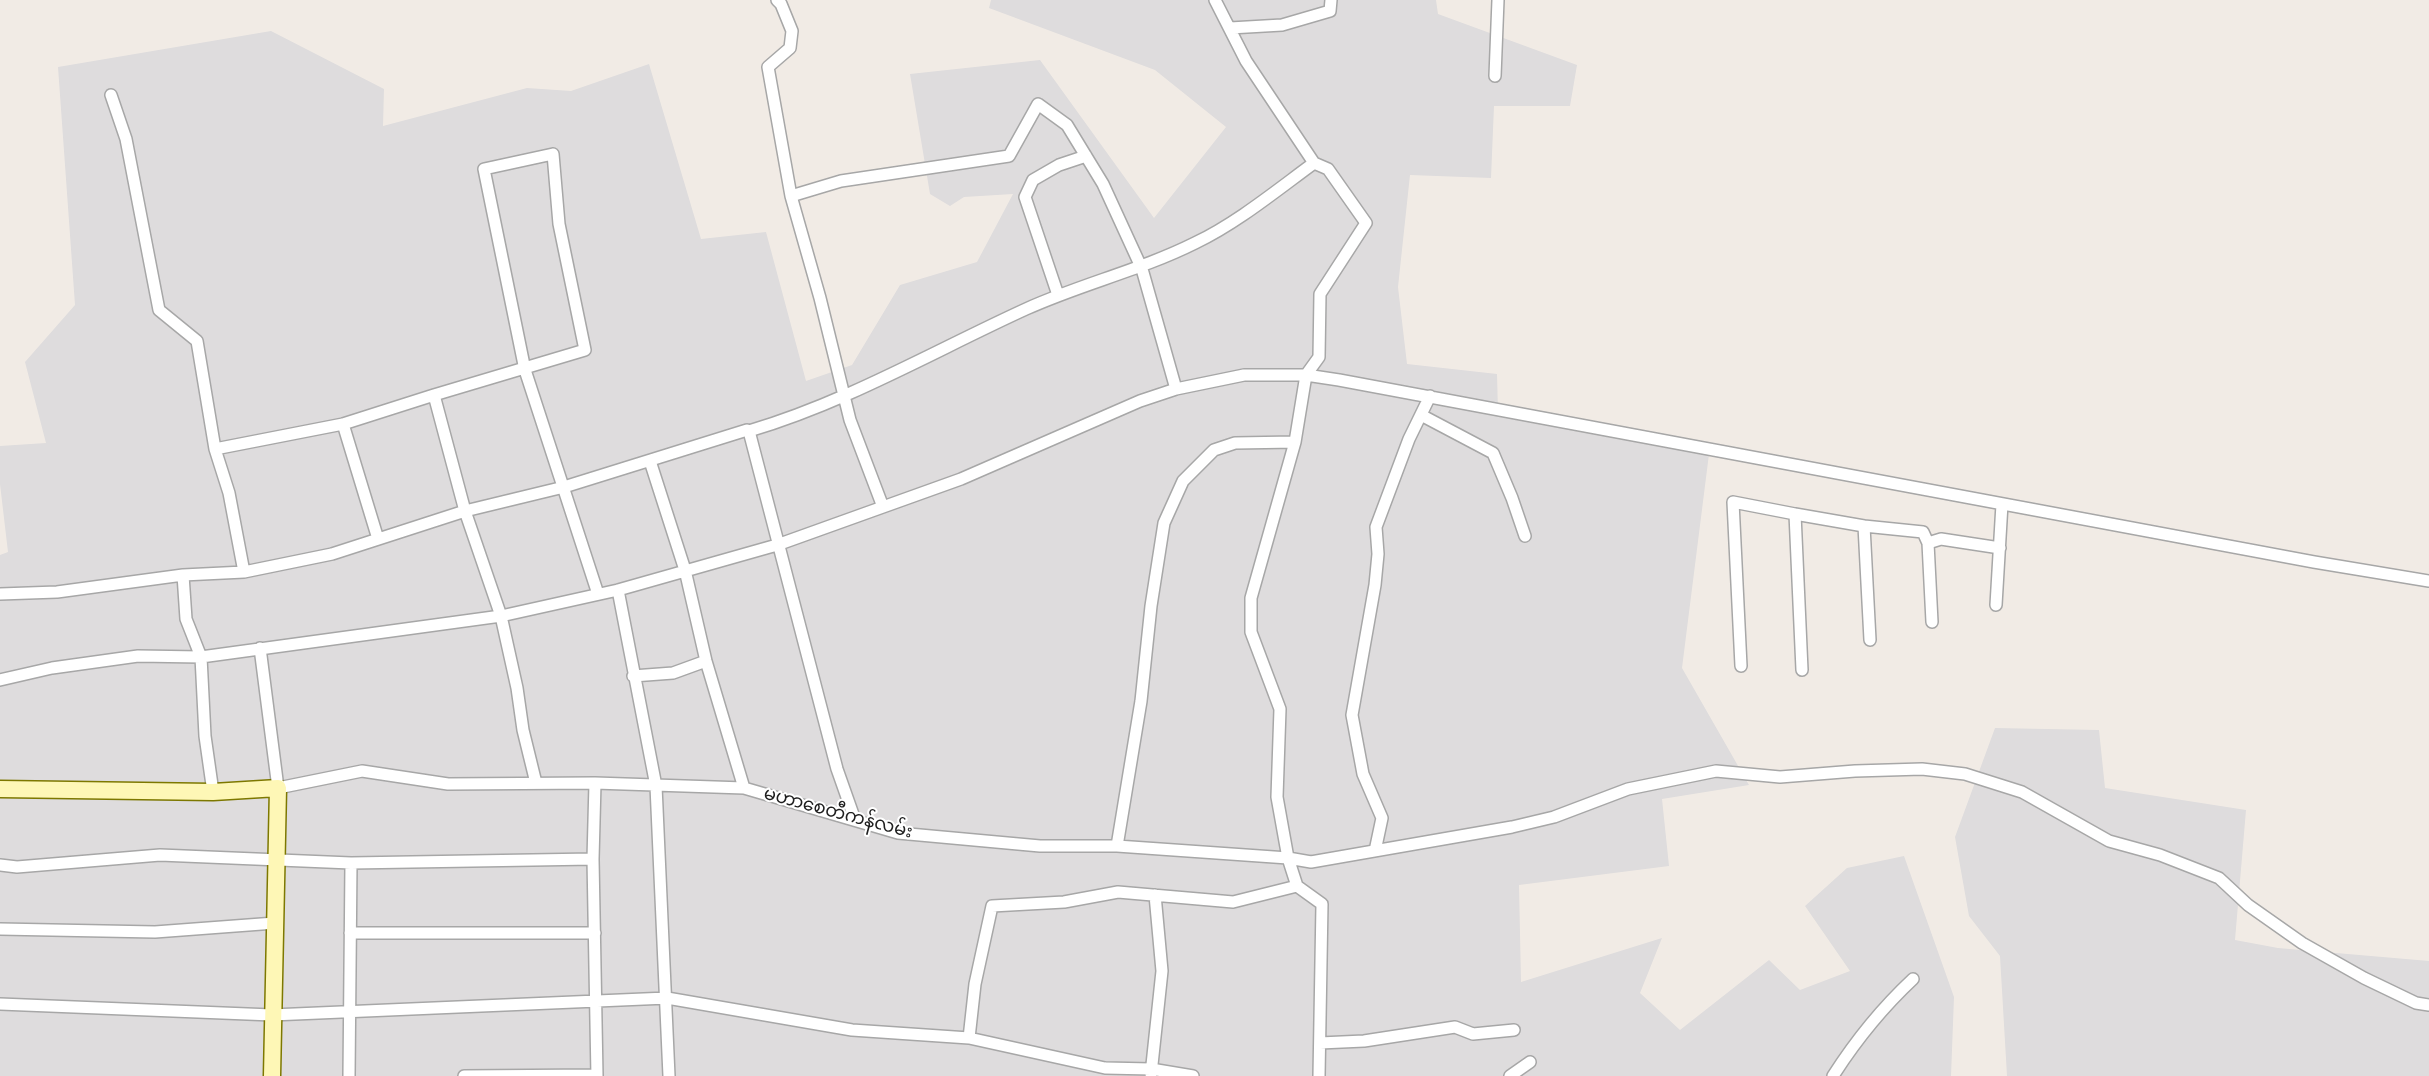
<!DOCTYPE html>
<meta charset="utf-8">
<style>
body{margin:0}
canvas{display:block;background:#f1ebe5}
</style>
<canvas width="2429" height="1076"></canvas>
<script>
const context = document.querySelector('canvas').getContext('2d');
context.lineJoin = 'round';
function fill(path, color) { context.fillStyle = color; context.fill(path, 'evenodd'); }
function trace(path, color, width, dash) { context.strokeStyle = color; context.lineWidth = width; context.lineCap = dash ? 'butt' : 'round'; context.setLineDash(dash || []); context.stroke(path); }
function label(font, color, halo, rows, align = 'center') {
  context.font = font + ' "PT Sans","Noto Sans Myanmar",sans-serif'; context.lineWidth = 4; context.setLineDash([]); context.textBaseline = 'middle'; context.strokeStyle = halo; context.fillStyle = color; for (const [text, x, y, turn = 0] of rows) {
    context.save(); context.translate(x, y); context.rotate((+turn || 0) * Math.PI / 180); context.textAlign = isNaN(turn) ? turn : align; if (halo) context.strokeText(text, 0, 0); context.fillText(text, 0, 0); context.restore();
  }
}
fill(new Path2D(`
 M 991,0 L 1436,0 L 1438,14 L 1577,65 L 1570,106 L 1494,106 L 1491,178 L 1410,175 L 1398,287 L 1407,364 L 1497,374 L 1498,411 L 1709,454 L 1682,668 L 1749,785 L 1662,799 L 1669,866 L 1519,885 L 1521,982 L 1662,938 L 1640,993 L 1680,1030 L 1769,960 L 1800,990 L 1850,971 L 1805,906 L 1847,868 L 1904,856 L 1954,997 L 1951,1076 L 0,1076 L 0,555 L 8,552 L 0,484 L 0,446 L 46,443 L 25,362 L 75,305 L 58,67 L 271,31 L 384,89 L 383,126 L 527,88 L 571,91 L 649,64 L 701,239 L 766,232 L 806,381 L 852,365 L 900,285 L 977,262 L 1013,194 L 964,197 L 950,206 L 930,194 L 910,74 L 1040,60 L 1154,218 L 1226,127 L 1155,70 L 989,8 Z
 M 1995,728 L 2099,730 L 2105,788 L 2246,810 L 2235,940 L 2278,948 L 2429,961 L 2429,1076 L 2007,1076 L 2000,956 L 1969,916 L 1955,837 Z`), '#dedcdd');
const street = new Path2D(`
 M 777,0 L 781,4 L 792,31 L 790,48 L 768,67 L 791,196 L 820,298 L 850,420 L 883,507
 M 1230,28 L 1282,25 L 1330,11 L 1331,0
 M 1495,76 L 1498,0
 M 111,95 L 126,139 L 159,310 L 197,341 L 215,449 L 343,424 L 434,395 L 465,511 L 501,616 L 517,688 L 523,730 L 536,783
 M 1314,163 L 1328,169 L 1366,223 L 1320,294 L 1319,357 L 1306,375 L 1295,442 L 1251,598 L 1251,632 L 1280,709 L 1277,797 L 1288,858 L 1311,862 L 1512,827 L 1554,817 L 1628,789 L 1716,771 L 1780,777 L 1855,771 L 1922,769 L 1965,774 L 2022,792 L 2109,841 L 2160,855 L 2219,878 L 2248,905 L 2302,943 L 2364,978 L 2416,1003 L 2429,1005
 M 791,196 L 841,181 L 1009,156 L 1038,104 L 1067,125 L 1103,184 L 1142,269 L 1176,389
 M 1058,295 L 1025,197 L 1033,180 L 1059,165 L 1086,156
 M 434,395 L 585,350 L 559,224 L 553,154 L 484,169 L 525,370 L 598,594
 M 1421,415 L 1493,453 L 1512,498 L 1525,536
 M 343,424 L 378,539
 M 749,431 C 847,402 934,351 1026,309 C 1081,284 1141,270 1195,243 C 1237,223 1277,190 1314,163 L 1246,61 L 1215,0
 M 215,449 L 229,493 L 244,572 L 332,554 L 465,511 L 564,487 L 747,430 L 749,431 L 837,769 L 855,820
 M 650,461 L 685,570 L 706,661 L 744,788
 M 183,575 L 186,619 L 201,657 L 205,736 L 213,792
 M 618,590 L 656,786 L 669,1076
 M 0,594 L 57,592 L 183,575 L 244,572
 M 1996,605 L 2002,504
 M 1932,622 L 1928,543 L 1941,539 L 2000,548
 M 1870,640 L 1864,526 L 1923,532 L 1928,543
 M 260,648 L 278,788 L 362,771 L 448,784 L 595,783 L 744,788 L 898,833 L 1040,846 L 1117,846 L 1288,858 L 1297,886 L 1322,904 L 1319,1076
 M 1741,666 L 1733,502 L 1795,514
 M 1802,670 L 1795,514 L 1864,526
 M 633,676 L 673,673 L 706,661
 M 0,680 L 52,668 L 138,656 L 201,657 L 501,616 L 618,590 L 777,545 L 961,479 L 1140,401 L 1176,389 L 1244,375 L 1306,375 L 1339,380 L 2314,562 L 2429,581
 M 595,783 L 593,859 L 597,1076
 M 1117,846 L 1141,701 L 1151,606 L 1164,523 L 1183,481 L 1214,450 L 1235,443 L 1295,442
 M 1375,851 L 1382,818 L 1363,774 L 1352,715 L 1375,585 L 1378,554 L 1376,527 L 1409,439 L 1430,396
 M 0,865 L 17,867 L 160,855 L 351,863 L 593,859
 M 0,929 L 155,932 L 275,923
 M 350,933 L 595,933
 M 0,1004 L 272,1015 L 667,998 L 852,1030 L 969,1038 L 1105,1068 L 1151,1069 L 1193,1076
 M 969,1038 L 975,984 L 992,906 L 1064,902 L 1118,892 L 1233,902 L 1297,886
 M 1320,1043 L 1364,1041 L 1455,1027 L 1473,1034 L 1514,1030
 M 1151,1074 L 1162,971 L 1155,895
 M 349,1076 L 351,863
 M 464,1076 L 597,1075
 M 1510,1076 L 1530,1062
 M 1833,1076 C 1856,1040 1882,1008 1913,979`);
const secondary = new Path2D(`
 M 0,789 L 213,792 L 278,788 L 272,1076`);
trace(street, '#a7a7a7', 14);
trace(secondary, '#7d7800', 19);
trace(street, '#fff', 11);
trace(secondary, '#fef7b6', 16);
label('18px', '#202020', '#fff', [
 ["မဟာစေတီကန်လမ်း",838,813,15]
]);
</script>
